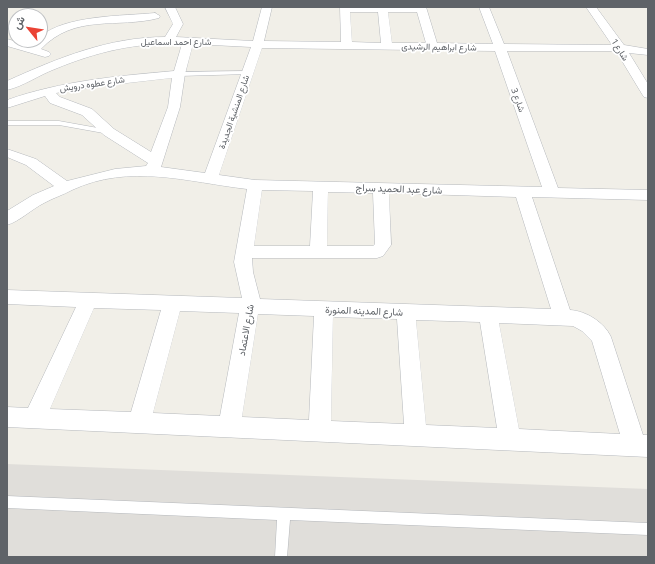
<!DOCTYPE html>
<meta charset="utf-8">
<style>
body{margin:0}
#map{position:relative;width:655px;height:564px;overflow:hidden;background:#f1efe8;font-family:Commissioner,Vazirmatn,sans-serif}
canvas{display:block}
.frame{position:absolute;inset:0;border:8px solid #5f6368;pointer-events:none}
.north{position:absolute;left:8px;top:8px;width:40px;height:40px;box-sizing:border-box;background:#fff;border:1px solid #bfc1c3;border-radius:50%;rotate:300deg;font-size:11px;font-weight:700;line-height:16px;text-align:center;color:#5f6368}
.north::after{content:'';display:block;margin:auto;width:14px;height:18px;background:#ea4335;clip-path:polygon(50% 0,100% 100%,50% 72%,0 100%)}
</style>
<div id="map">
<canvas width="655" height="564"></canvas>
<div class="frame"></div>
<div class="north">ش</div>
</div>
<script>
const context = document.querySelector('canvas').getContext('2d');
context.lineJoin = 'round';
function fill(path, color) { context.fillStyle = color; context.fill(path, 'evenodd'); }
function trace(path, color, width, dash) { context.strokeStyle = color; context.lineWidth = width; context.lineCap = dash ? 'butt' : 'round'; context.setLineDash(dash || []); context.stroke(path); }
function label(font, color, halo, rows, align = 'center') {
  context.font = font + ' Commissioner,Vazirmatn,sans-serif'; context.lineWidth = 3.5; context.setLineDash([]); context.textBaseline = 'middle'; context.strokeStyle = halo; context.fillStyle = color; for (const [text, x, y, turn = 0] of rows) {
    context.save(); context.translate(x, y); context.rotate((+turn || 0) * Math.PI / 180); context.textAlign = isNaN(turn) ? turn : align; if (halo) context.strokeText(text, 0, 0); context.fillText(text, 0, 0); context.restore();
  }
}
fill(new Path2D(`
 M 7,464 L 648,489 L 648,557 L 7,557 Z`), '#e0deda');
const lane = new Path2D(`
 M 247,71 L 249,72 L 249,74 L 179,76 L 176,74 L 179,72 Z
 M 7,121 L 59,121 L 109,130 L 112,132 L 109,134 L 59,125 L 7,125 Z
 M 7,496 L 648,523 L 648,535 L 290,520 L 287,557 L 275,557 L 277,520 L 7,508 Z`);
const street = new Path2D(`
 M 165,7 L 175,7 L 183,24 L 176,37 L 253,41 L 262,7 L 272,7 L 264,41 L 341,42 L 340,7 L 426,7 L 437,43 L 493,44 L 479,7 L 489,7 L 504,44 L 612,45 L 586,7 L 596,7 L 624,45 L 648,49 L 648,55 L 629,53 L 648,84 L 648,98 L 644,97 L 642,94 L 616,51 L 507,51 L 558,188 L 648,190 L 648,200 L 532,197 L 570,310 C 586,311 604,322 611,337 L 643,435 L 648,435 L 648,457 L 7,427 L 7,407 L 28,408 L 76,307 L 7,304 L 7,290 L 242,298 L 234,262 L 247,189 C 187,182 130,163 72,190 C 63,195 53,198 44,203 C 32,209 20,221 7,225 L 7,211 L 33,195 L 54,186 L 26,165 L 7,157 L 7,149 L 36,159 L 67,181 L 115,169 L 146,166 L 148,163 L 104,135 L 82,115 L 50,103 L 45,96 L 7,108 L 7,100 C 61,81 117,76 174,71 L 182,44 C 137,42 96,52 55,69 C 39,75 24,86 7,90 L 7,81 C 58,58 109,37 165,37 L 173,24 ZM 350,12 L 378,12 L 381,43 L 352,42 ZM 388,12 L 417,12 L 426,43 L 392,43 ZM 193,44 L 251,47 L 205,173 L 161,167 L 180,107 L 185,74 ZM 262,48 L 495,51 L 542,187 L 255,180 L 219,175 ZM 172,78 L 168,107 L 151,152 L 114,129 L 92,109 L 60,97 L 56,93 L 92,87 ZM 262,190 L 313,191 L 310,246 L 254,246 ZM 328,192 L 373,193 L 375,244 L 373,246 L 327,246 ZM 389,193 L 516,197 L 551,309 L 260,299 L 253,272 L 252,258 L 377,258 L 383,256 L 391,245 ZM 94,308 L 161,310 L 131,412 L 50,409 ZM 180,311 L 239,313 L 220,416 L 153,413 ZM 258,314 L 314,316 L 309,420 L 242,417 ZM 333,317 L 397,319 L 404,424 L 331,421 ZM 416,320 L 480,322 L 497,428 L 426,425 ZM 499,323 L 573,326 L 582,331 L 592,341 L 620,434 L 519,429 Z
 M 155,13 L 160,16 L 159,18 C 117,29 75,13 41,49 L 49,52 L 51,54 L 49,56 L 45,57 L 7,46 L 7,39 L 31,46 L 37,40 L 40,40 L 40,37 C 64,15 124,16 155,13 Z`);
trace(lane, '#b5b8bc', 1);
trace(street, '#b5b8bc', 1);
fill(lane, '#fff');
fill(street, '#fff');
label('9px', '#5f6368', '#fff', [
 ["شارع احمد اسماعيل",176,42],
 ["شارع ابراهيم الرشيدى",439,47,1],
 ["شارع 1",620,50,58],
 ["شارع عطوه درويش",92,84,-8],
 ["شارع 3",518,100,70],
 ["شارع المنشية الجديدة",234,112,-71]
]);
label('10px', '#5f6368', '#fff', [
 ["شارع عبد الحميد سراج",399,189,2],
 ["شارع المدينه المنورة",364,311,2],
 ["شارع الاعتماد",246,330,-80]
]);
</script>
